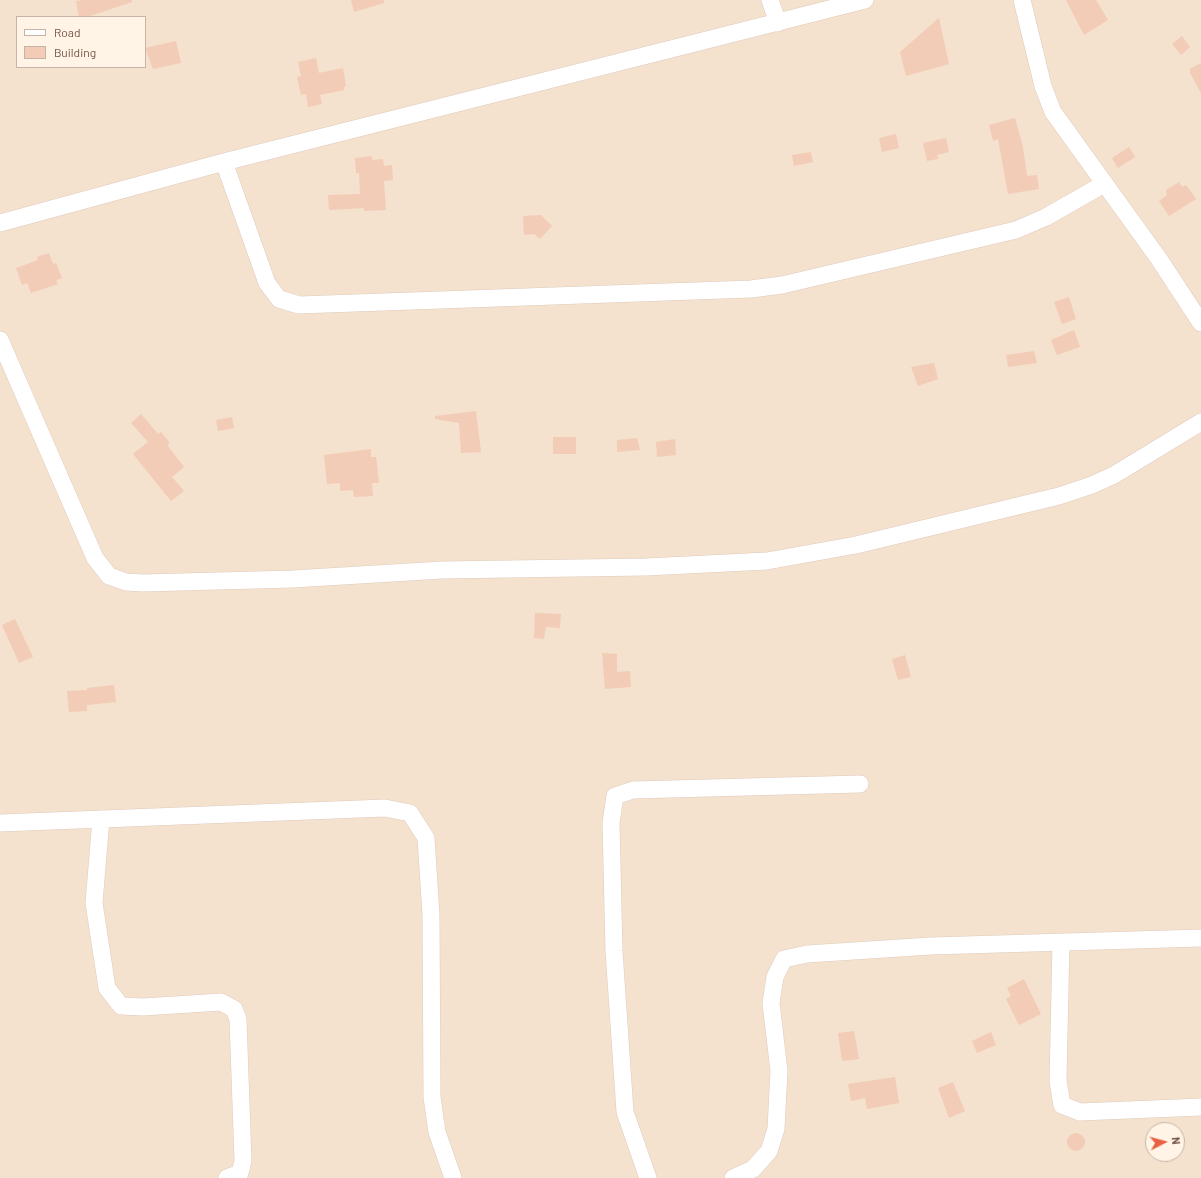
<!DOCTYPE html>
<style>
body{margin:0}
#map{position:relative;width:1201px;height:1178px;overflow:hidden;background:#fcf0df;font-family:Barlow,sans-serif}
canvas{display:block}
.legend{position:absolute;left:16px;top:16px;width:130px;height:52px;box-sizing:border-box;background:#fff4e6;border:1px solid #c7b4a6;margin:0;padding:5px 7px;list-style:none;font-size:12px;color:#735547}
.legend li{display:flex;align-items:center;gap:8px;height:20px}
.legend b{width:20px;border:1px solid #c7b4a6}
.north{position:absolute;left:1145px;top:1122px;width:40px;height:40px;box-sizing:border-box;background:#fff4e6;border:1px solid #c7b4a6;border-radius:50%;rotate:84deg;font-size:11px;font-weight:700;line-height:16px;text-align:center;color:#735547}
.north::after{content:'';display:block;margin:auto;width:14px;height:18px;background:#e96042;clip-path:polygon(50% 0,100% 100%,50% 72%,0 100%)}
</style>
<div id="map">
<canvas width="1201" height="1178"></canvas>
<ul class="legend">
<li><b style="height:5px;background:#fff"></b>Road</li>
<li><b style="height:11px;background:#f2ccb7"></b>Building</li>
</ul>
<div class="north">N</div>
</div>
<script>
const context = document.querySelector('canvas').getContext('2d');
context.lineJoin = 'round';
function fill(path, color) { context.fillStyle = color; context.fill(path, 'evenodd'); }
function trace(path, color, width, dash) { context.strokeStyle = color; context.lineWidth = width; context.lineCap = dash ? 'butt' : 'round'; context.setLineDash(dash || []); context.stroke(path); }
fill(new Path2D(`
 M 0,0 L 1201,0 L 1201,1178 L 0,1178 ZM 17,17 L 145,17 L 145,67 L 17,67 ZM 1153,1130 L 1177,1130 L 1177,1154 L 1153,1154 Z`), '#f4e1ce');
fill(new Path2D(`
 M 82,0 L 132,0 L 132,2 L 87,17 L 79,17 L 76,1 Z
 M 351,0 L 384,0 L 384,3 L 354,12 Z
 M 1066,0 L 1096,0 L 1108,20 L 1084,35 Z
 M 939,18 L 949,64 L 906,76 L 900,52 Z
 M 1182,36 L 1190,47 L 1181,55 L 1172,44 Z
 M 176,41 L 181,63 L 153,69 L 145,48 Z
 M 316,58 L 319,73 L 343,68 L 346,86 L 344,87 L 344,90 L 320,95 L 322,104 L 308,107 L 306,94 L 301,95 L 297,77 L 301,76 L 298,62 Z
 M 1201,63 L 1201,93 L 1190,73 L 1190,69 Z
 M 1015,118 L 1023,147 L 1027,176 L 1037,175 L 1039,189 L 1008,194 L 998,139 L 993,141 L 989,125 Z
 M 896,134 L 899,148 L 882,152 L 879,138 Z
 M 946,138 L 949,152 L 937,155 L 938,159 L 927,161 L 923,143 Z
 M 1129,147 L 1135,157 L 1118,168 L 1112,158 Z
 M 811,152 L 813,162 L 794,166 L 792,155 Z
 M 372,156 L 372,160 L 383,159 L 384,166 L 392,165 L 393,180 L 384,181 L 386,210 L 364,211 L 364,208 L 329,210 L 328,195 L 360,194 L 359,173 L 356,173 L 355,158 Z
 M 1179,182 L 1182,187 L 1186,185 L 1196,199 L 1169,216 L 1159,201 L 1167,195 L 1166,190 Z
 M 541,215 L 552,226 L 540,239 L 534,234 L 524,235 L 523,216 Z
 M 49,253 L 53,264 L 56,263 L 62,278 L 56,281 L 58,284 L 31,293 L 27,283 L 22,285 L 16,268 L 38,260 L 37,257 Z
 M 1069,297 L 1076,319 L 1062,324 L 1054,302 Z
 M 1074,330 L 1080,347 L 1057,355 L 1051,340 Z
 M 1034,351 L 1037,363 L 1008,367 L 1006,355 Z
 M 934,363 L 938,379 L 918,386 L 911,367 Z
 M 476,411 L 481,452 L 461,453 L 459,423 L 435,419 L 435,416 Z
 M 141,414 L 158,434 L 161,432 L 170,443 L 167,445 L 184,467 L 172,477 L 184,491 L 171,501 L 133,454 L 148,442 L 131,423 Z
 M 232,417 L 234,428 L 218,431 L 216,420 Z
 M 553,437 L 576,437 L 576,454 L 553,454 Z
 M 637,438 L 640,450 L 617,452 L 617,440 Z
 M 675,439 L 676,455 L 657,457 L 656,442 Z
 M 371,449 L 371,457 L 376,457 L 379,483 L 372,483 L 373,496 L 354,497 L 353,490 L 340,491 L 340,483 L 327,484 L 324,455 Z
 M 535,613 L 561,614 L 560,628 L 546,627 L 544,639 L 534,638 Z
 M 15,619 L 33,657 L 19,663 L 2,625 Z
 M 602,653 L 617,654 L 617,672 L 630,671 L 631,687 L 605,689 Z
 M 905,655 L 911,677 L 898,680 L 892,659 Z
 M 114,685 L 116,702 L 87,705 L 87,711 L 69,712 L 67,691 L 87,690 L 87,688 Z
 M 1024,979 L 1041,1014 L 1019,1025 L 1006,999 L 1011,996 L 1007,988 Z
 M 854,1031 L 859,1059 L 842,1061 L 838,1033 Z
 M 991,1032 L 996,1045 L 977,1053 L 972,1041 Z
 M 895,1077 L 899,1103 L 867,1109 L 865,1098 L 851,1101 L 848,1084 Z
 M 953,1082 L 965,1111 L 949,1118 L 938,1088 Z
 M1067 1142a9 9 0 1 1 18 0a9 9 0 1 1-18 0Z`), '#f2ccb7');
const minor = new Path2D(`
 M 770,0 L 778,23
 M 1022,0 L 1043,86 L 1053,112 L 1159,259 L 1201,323
 M 224,162 L 267,283 L 279,299 L 299,305 L 751,289 L 782,285 L 1016,230 L 1046,217 L 1104,184
 M 0,223 L 224,162 L 865,0
 M 0,340 L 95,558 L 109,576 L 126,582 L 143,583 L 293,579 L 442,570 L 646,567 L 767,561 L 856,545 L 1059,496 L 1092,485 L 1114,475 L 1201,422
 M 101,819 L 94,903 L 107,988 L 121,1006 L 143,1007 L 221,1002 L 234,1009 L 238,1019 L 243,1161 L 240,1173 L 227,1178
 M 0,823 L 385,808 L 410,813 L 426,838 L 431,915 L 432,1097 L 437,1132 L 453,1178
 M 1061,943 L 1058,1081 L 1062,1105 L 1080,1112 L 1201,1107
 M 648,1178 L 625,1112 L 614,951 L 611,823 L 615,796 L 633,790 L 860,784
 M 733,1178 L 753,1169 L 769,1151 L 776,1129 L 779,1071 L 771,1003 L 775,977 L 784,959 L 807,954 L 931,946 L 1201,938`);
trace(minor, '#e0cbbc', 18);
trace(minor, '#fff', 17);
</script>
